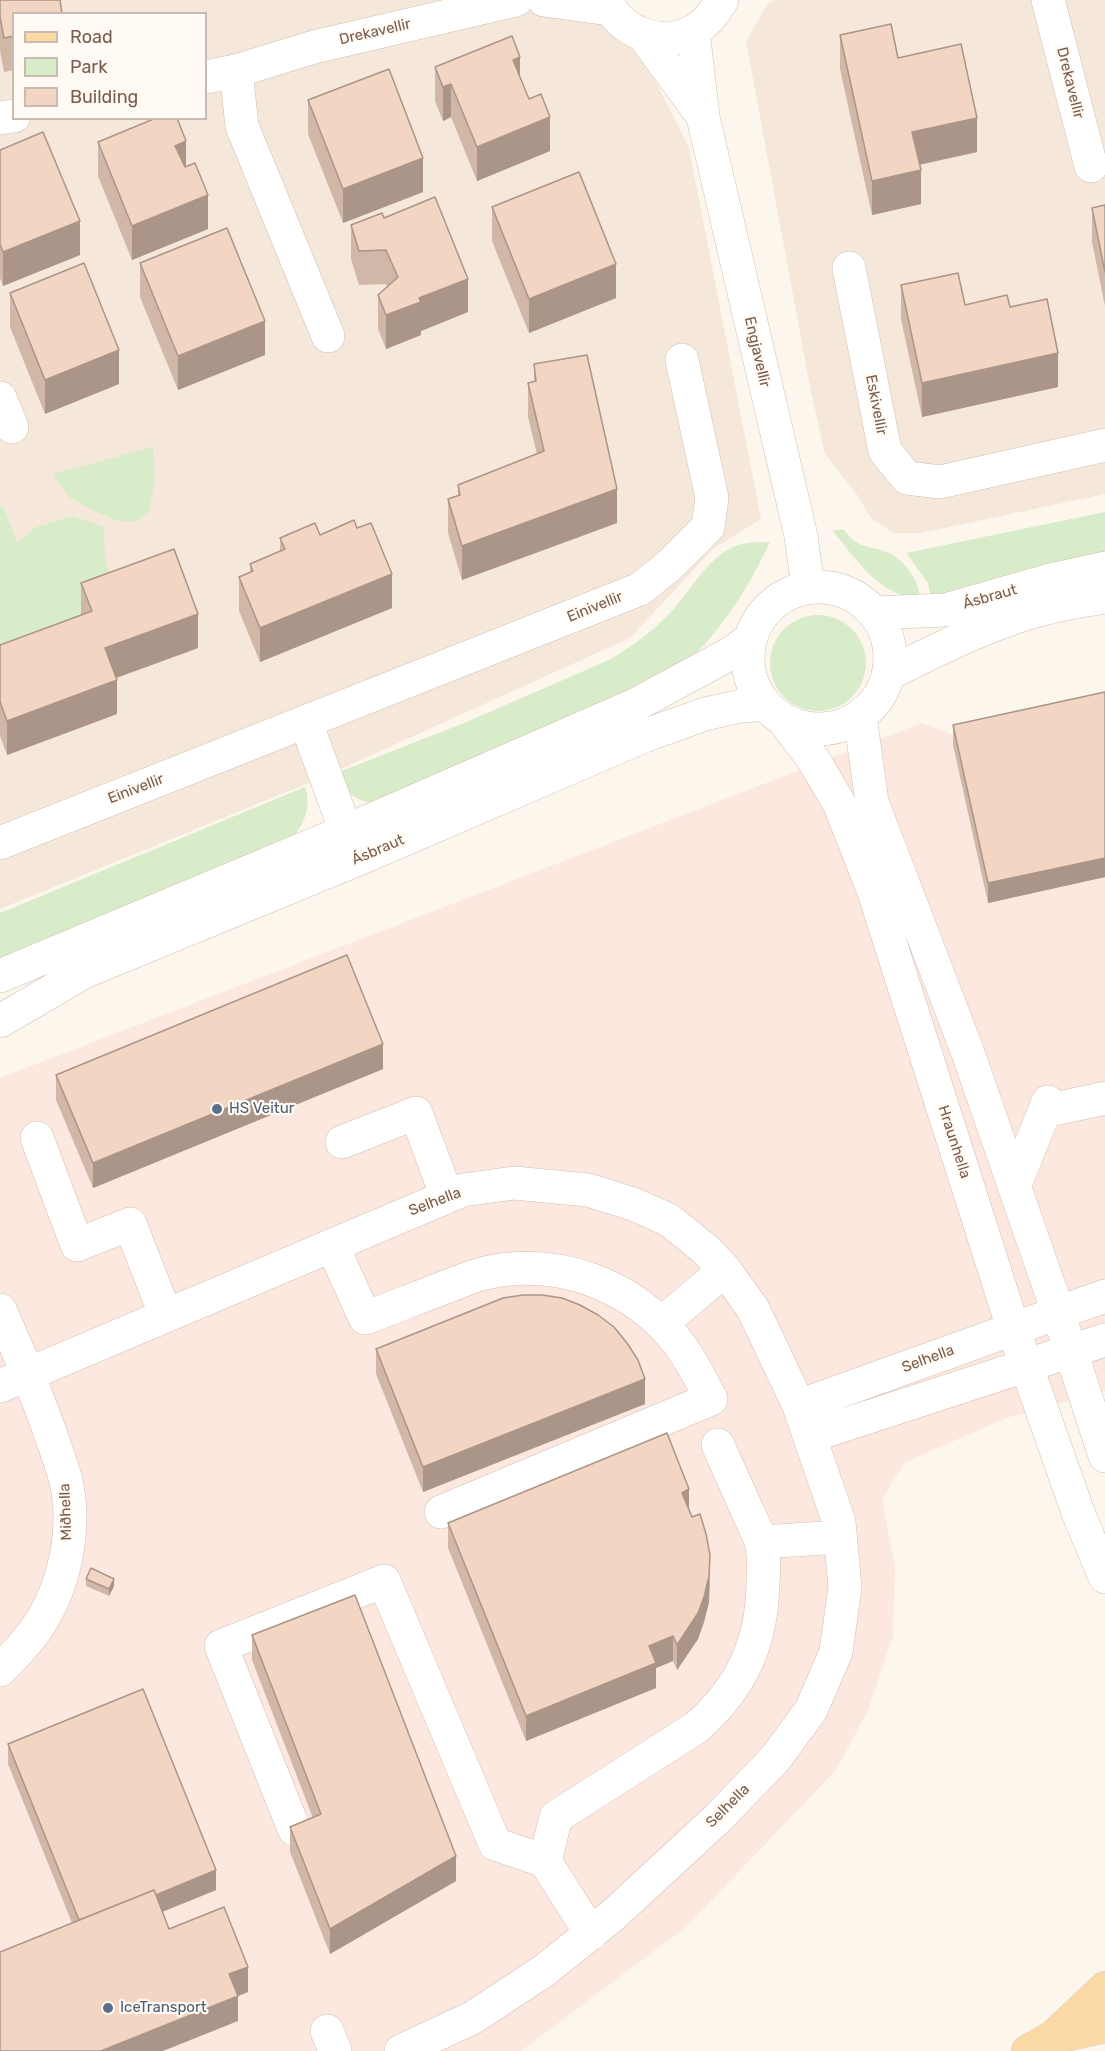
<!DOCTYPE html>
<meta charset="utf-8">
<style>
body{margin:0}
#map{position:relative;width:1105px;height:2051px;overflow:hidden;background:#fdf6ec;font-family:Rubik,sans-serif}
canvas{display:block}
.legend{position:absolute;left:12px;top:12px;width:195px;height:108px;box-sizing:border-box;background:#fffaf3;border:2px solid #cabbb1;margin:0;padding:8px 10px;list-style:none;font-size:18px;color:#7a5c4d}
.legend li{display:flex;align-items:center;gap:12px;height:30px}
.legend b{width:30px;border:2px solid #cabbb1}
</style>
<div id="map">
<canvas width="1105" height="2051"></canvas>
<ul class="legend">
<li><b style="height:8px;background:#fbd9a5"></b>Road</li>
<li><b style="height:16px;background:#d8ecc9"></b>Park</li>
<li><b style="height:16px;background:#f3d5c3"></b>Building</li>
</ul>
</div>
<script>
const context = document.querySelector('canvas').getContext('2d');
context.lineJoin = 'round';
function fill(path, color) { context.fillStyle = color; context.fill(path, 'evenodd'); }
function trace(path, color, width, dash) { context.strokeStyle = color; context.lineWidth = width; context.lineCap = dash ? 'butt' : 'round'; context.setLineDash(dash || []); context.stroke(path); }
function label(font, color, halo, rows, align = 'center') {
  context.font = font + ' Rubik,sans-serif'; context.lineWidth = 4.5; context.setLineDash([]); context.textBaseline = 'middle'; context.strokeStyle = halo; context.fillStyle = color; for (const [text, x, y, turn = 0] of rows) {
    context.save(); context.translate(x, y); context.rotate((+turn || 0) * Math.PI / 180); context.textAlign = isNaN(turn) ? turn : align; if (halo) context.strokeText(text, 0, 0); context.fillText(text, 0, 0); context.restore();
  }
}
fill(new Path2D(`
 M 0,0 L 612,0 L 616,21 L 655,80 L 689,148 L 761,519 L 714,548 L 630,638 L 321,778 L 0,909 ZM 14,14 L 206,14 L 206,118 L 14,118 Z
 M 774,0 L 1105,0 L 1105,494 L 921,533 L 893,533 L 870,517 L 858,496 L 825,454 L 811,392 L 746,41 L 768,4 Z`), '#f5e8da');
fill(new Path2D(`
 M 1105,712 L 1105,1391 L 1006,1418 L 906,1462 L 894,1479 L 882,1500 L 895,1566 L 893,1636 L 869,1708 L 837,1769 L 687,1926 L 521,2051 L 0,2051 L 0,1078 L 922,723 L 972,742 Z`), '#fde8e0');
fill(new Path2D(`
 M 153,447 L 155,480 L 149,511 L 137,521 L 118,521 L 90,509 L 69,497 L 53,474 Z
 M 0,506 L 4,508 L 17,543 L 34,528 L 72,516 L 104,527 L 105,561 L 115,589 L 113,601 L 76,615 L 86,642 L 0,674 Z
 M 1105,512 L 1105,559 L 931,601 L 928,583 L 906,553 Z
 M 843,529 C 847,534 851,539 856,542 C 866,548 877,548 887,552 C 905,560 920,581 920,600 C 877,593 858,562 833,531 Z
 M 770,542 C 750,585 722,630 686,663 C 675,672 663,679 652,687 L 379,804 C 357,802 344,793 334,774 L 464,723 L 609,660 C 631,647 655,630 672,611 C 692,589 711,551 742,544 C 751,542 761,542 770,542 Z
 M770 663a48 48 0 1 1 96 0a48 48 0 1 1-96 0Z
 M 305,787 C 312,806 304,825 291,840 L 0,965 L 0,913 Z`), '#d8ecc9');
const minor = new Path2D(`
 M 544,0 L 610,9
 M 606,0 C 620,33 662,49 694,31 C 707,23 715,13 722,0
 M 1048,0 L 1091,166
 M 693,31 L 703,117 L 801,536 L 808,587
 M 643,35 L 702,115
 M 236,71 L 242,126 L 328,336
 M 206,77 L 236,71 L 314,47 L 516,0
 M 0,118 L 14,116
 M 849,268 L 885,451 L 907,478 L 940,482 L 1105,445
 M 0,398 L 12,427
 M748 658a71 71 0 1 1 142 0a71 71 0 1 1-142 0Z
 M 874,613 L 945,610 L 1050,580 L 1105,568
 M 888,674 C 939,649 991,622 1046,608 C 1065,603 1085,600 1105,597
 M 860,716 L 872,802 L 968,1053 L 1058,1312 L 1105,1456
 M 782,718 L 813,759 L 839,803 L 874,892 L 1013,1328 L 1079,1515 L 1105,1577
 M 306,723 L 346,831
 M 0,843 L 640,589 L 670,565 L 708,527 L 712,498 L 682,360
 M 0,976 L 346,831 L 637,704 L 733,652 L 750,639
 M 0,1021 L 84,972 L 368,855 L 644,736 L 705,714 L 741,706 L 765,704
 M 1050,1110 L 1105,1098
 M 37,1138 L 77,1245 L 130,1224 L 166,1316
 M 342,1142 L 416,1113 L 447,1197
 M 1014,1187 L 1048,1102
 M 332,1245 L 365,1318 C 392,1308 419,1297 446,1287 C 459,1282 472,1276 485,1273 C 558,1257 633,1284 679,1344 C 692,1361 701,1380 711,1399 L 441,1512
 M 0,1310 C 17,1348 33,1385 47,1424 C 54,1445 62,1464 67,1485 C 76,1532 64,1590 36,1629 C 26,1644 13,1657 0,1670
 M 662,1323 L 725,1270
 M 0,1386 L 463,1190 L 514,1183 L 588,1190 L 633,1204 L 669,1220 L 705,1249 L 725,1270 L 753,1309 L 799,1406 L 839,1522 L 845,1587 L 836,1652 L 811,1710 L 775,1759 L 717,1819 L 612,1916 L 545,1970 L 472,2018 L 401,2051
 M 799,1406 L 1105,1296
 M 810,1436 L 1105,1340
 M 761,1542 L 840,1537
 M 294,1829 L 221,1646 L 384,1581 L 495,1844 L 545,1861
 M 591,1934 L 545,1861 L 556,1817 L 697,1727 C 742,1687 762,1643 763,1583 C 764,1570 764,1554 761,1542 C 758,1532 752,1522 748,1512 C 738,1490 728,1468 718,1445
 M 327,2031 L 335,2051`);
const major = new Path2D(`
 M 1052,2038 L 1105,1988
 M 1028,2051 L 1052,2038 L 1105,2026`);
trace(minor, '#d1beb0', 34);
trace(major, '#dad1cd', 34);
trace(minor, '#fff', 33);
trace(major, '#fbd9a5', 33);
fill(new Path2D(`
 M 0,0 L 14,14 L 14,70 L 4,72 L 0,51 Z
 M 840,35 L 898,58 L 977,152 L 920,165 L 921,204 L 872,215 L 840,69 Z
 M 435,67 L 520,78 L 550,151 L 477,181 L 451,117 L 443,121 L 435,101 Z
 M 308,100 L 423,192 L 343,223 L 308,134 Z
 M 98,142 L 186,167 L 208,229 L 132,260 L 98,176 Z
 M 0,150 L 80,255 L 3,286 L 0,278 Z
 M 1105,205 L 1105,306 L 1092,242 L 1092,208 Z
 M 492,207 L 616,298 L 529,333 L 492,241 Z
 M 384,218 L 468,312 L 421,331 L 421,335 L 386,349 L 378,329 L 378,295 L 387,287 L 386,284 L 359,285 L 351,259 L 351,225 Z
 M 140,263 L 265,355 L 178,390 L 140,297 Z
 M 901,285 L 965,305 L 1010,307 L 1058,387 L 922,417 L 901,319 Z
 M 10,293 L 119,384 L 45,414 L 10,327 Z
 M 534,364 L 617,523 L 462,580 L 448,533 L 448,499 L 458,495 L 458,485 L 537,454 L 528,417 L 528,383 L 534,381 Z
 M 320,535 L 392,608 L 260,662 L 239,611 L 239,577 L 250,572 L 250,564 L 280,551 L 280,538 Z
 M 81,583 L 198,648 L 116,678 L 117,714 L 7,755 L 0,736 L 0,645 L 81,615 Z
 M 1105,692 L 1105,877 L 988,903 L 953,745 L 953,725 Z
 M 383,1069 L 93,1188 L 56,1100 L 56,1075 Z
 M 376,1349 L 645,1404 L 423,1492 L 376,1374 Z
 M 689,1511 L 710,1581 L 709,1602 L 704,1622 L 698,1639 L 677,1670 L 673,1661 L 656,1668 L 656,1688 L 526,1741 L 448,1548 L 448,1523 Z
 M 86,1579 L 114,1586 L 109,1596 L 86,1586 Z
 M 252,1635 L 456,1881 L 330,1954 L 290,1852 L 290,1827 L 313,1818 L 252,1660 Z
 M 8,1744 L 216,1890 L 162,1912 L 169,1929 L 248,1992 L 238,1996 L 238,2021 L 72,1923 L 8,1764 Z`), '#d1b7a8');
fill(new Path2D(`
 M 520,57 L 520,91 L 513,60 Z
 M 451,84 L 451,117 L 443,121 L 443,87 Z
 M 550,117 L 550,151 L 477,181 L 477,147 Z
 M 977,118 L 977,152 L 912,166 L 912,132 Z
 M 186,141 L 186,175 L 175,146 Z
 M 423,158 L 423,192 L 343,223 L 343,189 Z
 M 921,170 L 921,204 L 872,215 L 872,181 Z
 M 208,195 L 208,229 L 132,260 L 132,226 Z
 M 80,221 L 80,255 L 3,286 L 3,252 Z
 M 616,264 L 616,298 L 529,333 L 529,299 Z
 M 468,279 L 468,312 L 421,331 L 421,335 L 386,349 L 386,315 L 419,298 Z
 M 265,321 L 265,355 L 178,390 L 178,356 Z
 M 119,350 L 119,384 L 45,414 L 45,380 Z
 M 1058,353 L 1058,387 L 922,417 L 922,383 Z
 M 617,489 L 617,523 L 462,580 L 462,546 Z
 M 392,574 L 392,608 L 260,662 L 260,628 Z
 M 198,614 L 198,648 L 105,682 L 105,648 Z
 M 117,680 L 117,714 L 7,755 L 7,721 Z
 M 1105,858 L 1105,877 L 988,903 L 988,883 Z
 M 383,1044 L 383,1069 L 93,1188 L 93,1163 Z
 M 645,1379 L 645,1404 L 423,1492 L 423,1467 Z
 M 689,1489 L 689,1514 L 682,1493 Z
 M 710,1555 L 709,1602 L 704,1622 L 698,1639 L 677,1670 L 677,1645 Z
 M 114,1579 L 114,1586 L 109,1596 L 109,1589 Z
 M 673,1636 L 673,1661 L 656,1668 L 656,1688 L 526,1741 L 526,1716 L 649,1646 Z
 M 456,1856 L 456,1881 L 330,1954 L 330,1929 Z
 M 216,1870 L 216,1890 L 81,1945 L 81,1925 Z
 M 248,1967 L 248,1992 L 238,1996 L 238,2021 L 163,2051 L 101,2051 L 229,1974 Z`), '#aa9588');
const building = new Path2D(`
 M 0,0 L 60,0 L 62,14 L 14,14 L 14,36 L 4,38 L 0,17 Z
 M 891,24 L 898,58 L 961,44 L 977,118 L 912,132 L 921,170 L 872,181 L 840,35 Z
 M 512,36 L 520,57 L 513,60 L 529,99 L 541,94 L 550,117 L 477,147 L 451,84 L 443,87 L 435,67 Z
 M 389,69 L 423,158 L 343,189 L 308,100 Z
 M 156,118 L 177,118 L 186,141 L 175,146 L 185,167 L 195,163 L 208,195 L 132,226 L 98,142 Z
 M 43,132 L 80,221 L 3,252 L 0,244 L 0,150 Z
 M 579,172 L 616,264 L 529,299 L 492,207 Z
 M 435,197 L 468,279 L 419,298 L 421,302 L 386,315 L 378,295 L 398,277 L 386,250 L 359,251 L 351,225 L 382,213 L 384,218 Z
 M 1105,205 L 1105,272 L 1092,208 Z
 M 227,228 L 265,321 L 178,356 L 140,263 Z
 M 84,263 L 119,350 L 45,380 L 10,293 Z
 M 958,273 L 965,305 L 1007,295 L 1010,307 L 1047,299 L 1058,353 L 922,383 L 901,285 Z
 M 587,355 L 617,489 L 462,546 L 448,499 L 460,495 L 458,485 L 544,451 L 528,383 L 536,381 L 534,364 Z
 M 354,520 L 357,528 L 371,523 L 392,574 L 260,628 L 239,577 L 253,571 L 250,564 L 285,549 L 280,538 L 315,523 L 320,535 Z
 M 174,549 L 198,614 L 105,648 L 117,680 L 7,721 L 0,702 L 0,645 L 92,611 L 81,583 Z
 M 1105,692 L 1105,858 L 988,883 L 953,725 Z
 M 347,955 L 383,1044 L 93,1163 L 56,1075 Z
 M 523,1295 L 542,1295 L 562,1298 L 580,1305 L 598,1315 L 614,1327 L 627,1343 L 638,1360 L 645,1379 L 423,1467 L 376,1349 L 503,1298 Z
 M 667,1433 L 689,1489 L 682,1493 L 692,1517 L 700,1514 L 706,1534 L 710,1555 L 709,1576 L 704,1597 L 698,1613 L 677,1645 L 673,1636 L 649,1646 L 656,1663 L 526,1716 L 448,1523 Z
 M 91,1568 L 114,1579 L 109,1589 L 86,1579 Z
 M 355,1595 L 456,1856 L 330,1929 L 290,1827 L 321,1814 L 252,1635 Z
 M 143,1689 L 216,1870 L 156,1895 L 154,1890 L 79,1920 L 8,1744 Z
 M 154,1890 L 169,1929 L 224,1907 L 248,1967 L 229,1974 L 238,1996 L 101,2051 L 0,2051 L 0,1952 Z`);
fill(building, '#f3d5c3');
trace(building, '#aa9588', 1.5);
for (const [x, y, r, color] of [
 [217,1109,6,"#5c6f8a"],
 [108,2008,6,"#5c6f8a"]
]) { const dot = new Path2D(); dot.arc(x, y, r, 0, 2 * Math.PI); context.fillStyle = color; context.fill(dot); trace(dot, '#fffaf3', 2); }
label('15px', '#7a5c4d', '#fffaf3', [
 ["Drekavellir",375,32,-13],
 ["Drekavellir",1070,83,76],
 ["Engjavellir",757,352,77],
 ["Eskivellir",876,405,79],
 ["Ásbraut",990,597,-16],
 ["Einivellir",595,607,-22],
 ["Einivellir",136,789,-21],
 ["Ásbraut",378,850,-23],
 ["Hraunhella",954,1142,72],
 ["Selhella",435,1202,-21],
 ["Selhella",928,1359,-20],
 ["Miðhella",66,1512,-92],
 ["Selhella",728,1806,-45]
]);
label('15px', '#4e5e75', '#fffaf3', [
 ["HS Veitur",229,1109],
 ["IceTransport",120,2008]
], 'left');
</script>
